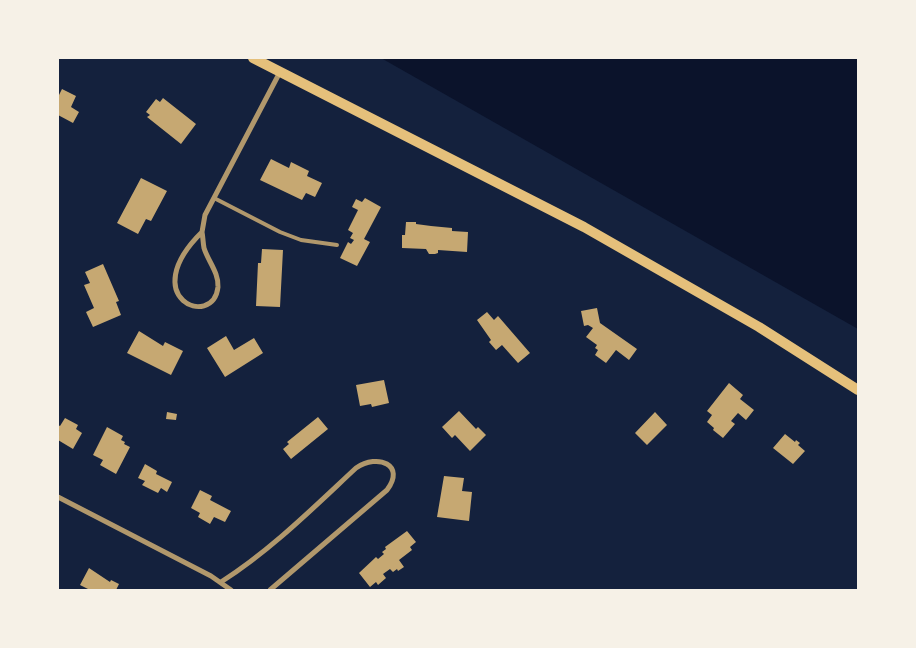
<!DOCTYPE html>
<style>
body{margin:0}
#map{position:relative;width:916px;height:648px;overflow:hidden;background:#14213d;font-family:Figtree,sans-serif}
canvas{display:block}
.frame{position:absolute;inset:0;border:59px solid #f6f1e7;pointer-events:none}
</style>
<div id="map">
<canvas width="916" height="648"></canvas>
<div class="frame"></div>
</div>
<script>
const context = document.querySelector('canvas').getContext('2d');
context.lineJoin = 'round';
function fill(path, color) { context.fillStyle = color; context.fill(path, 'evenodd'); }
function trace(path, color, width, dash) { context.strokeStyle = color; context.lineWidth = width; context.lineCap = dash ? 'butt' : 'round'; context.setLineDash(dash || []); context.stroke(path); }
fill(new Path2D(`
 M 381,58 L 858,58 L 858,329 Z`), '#0b132b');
fill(new Path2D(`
 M 62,89 L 76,96 L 71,107 L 79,112 L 73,123 L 58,115 L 58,97 Z
 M 163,98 L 196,124 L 181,144 L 147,117 L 150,115 L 146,112 L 156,99 L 160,102 Z
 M 271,159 L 289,168 L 291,162 L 309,171 L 307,176 L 322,183 L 315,197 L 306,193 L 302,200 L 260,180 Z
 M 141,178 L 167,191 L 151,221 L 146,219 L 138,234 L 117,223 Z
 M 365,198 L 381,207 L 364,239 L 370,242 L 357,266 L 340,258 L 348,242 L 351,244 L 354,240 L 350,238 L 353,233 L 348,230 L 358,210 L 352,207 L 356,199 L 362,202 Z
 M 406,222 L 416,222 L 416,224 L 431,226 L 452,228 L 452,231 L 468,232 L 467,252 L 438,250 L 438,253 L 435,254 L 429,254 L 426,249 L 402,248 L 402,235 L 405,235 Z
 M 262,249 L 283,250 L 280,307 L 256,306 L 258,263 L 261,263 Z
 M 103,264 L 119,301 L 116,302 L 121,315 L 93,327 L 86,312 L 94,308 L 84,285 L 90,283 L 85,272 Z
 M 597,308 L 600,323 L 637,349 L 629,360 L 616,350 L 606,363 L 595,355 L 598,350 L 595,348 L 597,345 L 586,337 L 593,328 L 588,325 L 584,326 L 581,311 Z
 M 487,312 L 494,320 L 498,316 L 530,353 L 518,363 L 502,345 L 496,350 L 489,342 L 491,340 L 477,320 Z
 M 139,331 L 163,346 L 165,342 L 183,351 L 171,375 L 127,353 Z
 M 226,336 L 234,350 L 254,338 L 263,353 L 225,377 L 207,348 Z
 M 384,380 L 389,403 L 372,407 L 371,404 L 360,406 L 356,385 Z
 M 729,383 L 743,395 L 740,399 L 754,410 L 746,420 L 738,413 L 731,421 L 735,424 L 723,438 L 713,430 L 714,428 L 707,422 L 712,415 L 707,411 Z
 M 459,411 L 476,429 L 478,427 L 486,435 L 470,451 L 455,435 L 452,438 L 442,427 Z
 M 167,412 L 177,414 L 176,420 L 166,419 Z
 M 655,412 L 667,425 L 647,445 L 635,433 Z
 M 318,417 L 328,429 L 291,459 L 283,449 L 289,444 L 287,442 Z
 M 65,418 L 78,425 L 76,429 L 82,433 L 73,449 L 58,440 L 58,425 L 60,426 Z
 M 107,427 L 123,436 L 121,440 L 125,442 L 124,444 L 130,447 L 116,474 L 100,465 L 103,460 L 93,455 Z
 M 785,434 L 795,442 L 796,440 L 800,443 L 798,445 L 805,451 L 793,464 L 773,448 Z
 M 145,464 L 157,471 L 156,474 L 172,482 L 167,492 L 161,488 L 158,493 L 142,485 L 145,481 L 138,478 Z
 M 444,476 L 464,478 L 462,491 L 472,492 L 469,521 L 437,517 Z
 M 200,490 L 212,496 L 210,500 L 231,511 L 225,522 L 214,517 L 210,524 L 198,517 L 200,513 L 191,508 Z
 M 407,531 L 416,542 L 410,547 L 412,550 L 399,560 L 404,567 L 398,571 L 397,569 L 393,572 L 390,569 L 383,574 L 386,578 L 378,585 L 376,582 L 370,587 L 359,573 L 376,557 L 378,559 L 384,554 L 382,552 L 386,549 L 385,547 Z
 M 89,568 L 110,582 L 111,580 L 119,584 L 116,590 L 90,590 L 80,585 Z`), '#c6a872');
trace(new Path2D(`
 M 214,198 L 280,232 L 301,240 L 337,245`), '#b1986c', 4);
trace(new Path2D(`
 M 202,232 C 203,237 203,243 204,248 C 208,261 219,273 218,287 C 213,330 135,298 202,232 Z
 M 202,232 L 205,215 L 280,72
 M 58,497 L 211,576 L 231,590
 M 221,582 C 271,550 313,508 356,468 C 378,453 406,465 387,490 L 270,590`), '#b1986c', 5);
trace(new Path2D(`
 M 253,58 L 584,227 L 759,327 L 858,390`), '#e5c07b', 10);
</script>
